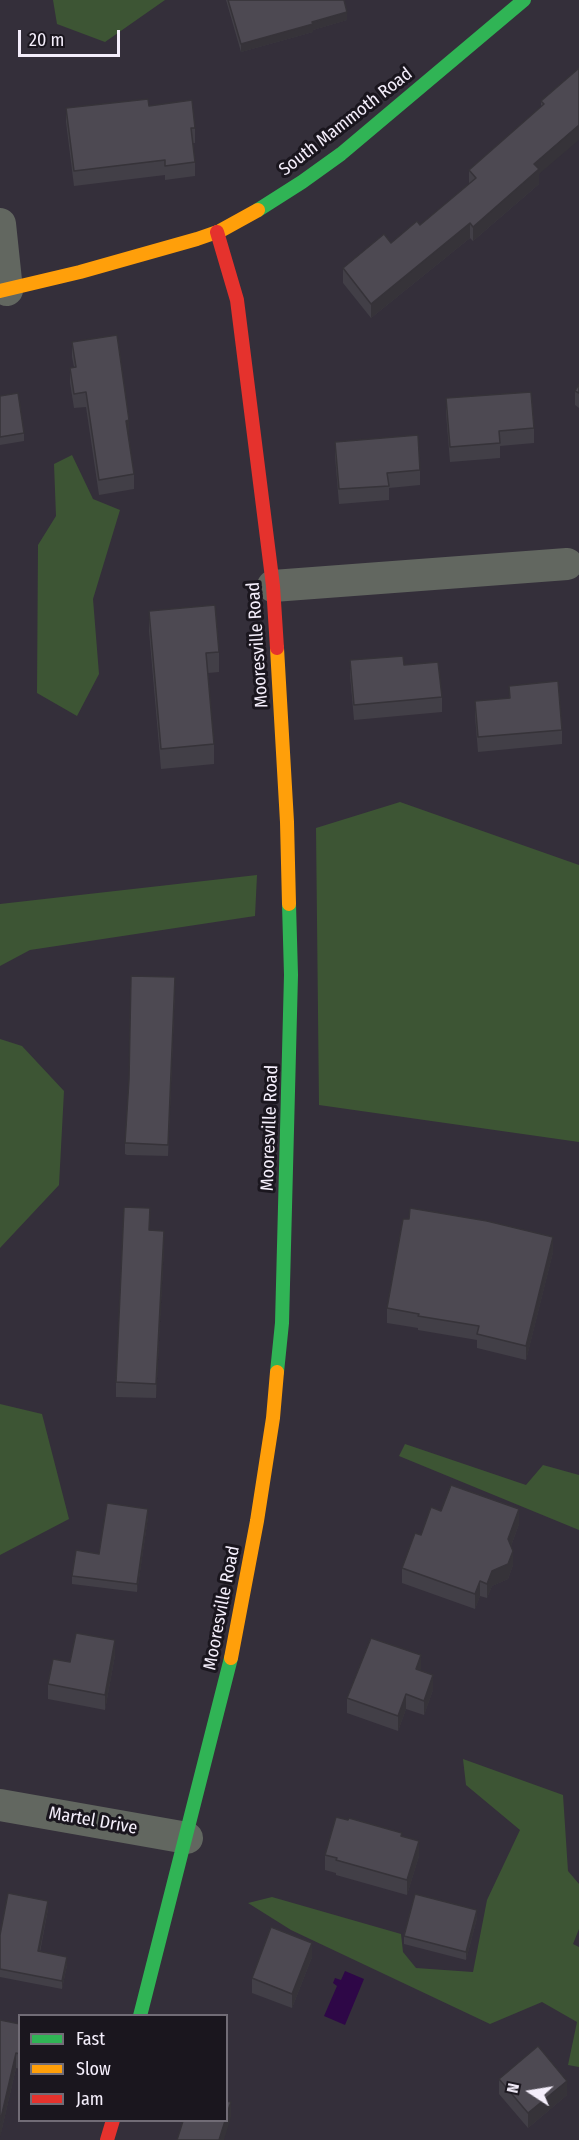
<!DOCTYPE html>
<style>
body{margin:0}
#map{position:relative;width:579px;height:2140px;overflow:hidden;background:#342f3a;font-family:"Fira Sans Condensed",sans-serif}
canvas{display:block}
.legend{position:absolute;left:18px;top:2014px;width:210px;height:108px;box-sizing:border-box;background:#1a161e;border:2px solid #716c76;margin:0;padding:8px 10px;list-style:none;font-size:18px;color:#f4eefb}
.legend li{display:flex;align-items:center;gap:12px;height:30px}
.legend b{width:30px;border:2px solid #716c76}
.north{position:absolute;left:501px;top:2062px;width:60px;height:60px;-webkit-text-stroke:4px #1a161e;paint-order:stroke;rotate:282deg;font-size:16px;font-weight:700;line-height:24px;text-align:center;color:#f4eefb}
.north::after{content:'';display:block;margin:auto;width:21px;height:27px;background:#f4eefb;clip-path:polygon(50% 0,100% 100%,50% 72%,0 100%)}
.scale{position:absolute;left:18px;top:30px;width:102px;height:27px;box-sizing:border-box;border:3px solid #f4eefb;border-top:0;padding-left:8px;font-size:18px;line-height:21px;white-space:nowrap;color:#f4eefb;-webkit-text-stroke:4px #1a161e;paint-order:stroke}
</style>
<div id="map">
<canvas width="579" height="2140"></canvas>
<ul class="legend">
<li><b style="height:8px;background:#30b455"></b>Fast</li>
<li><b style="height:8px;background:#ff9f0a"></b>Slow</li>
<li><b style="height:8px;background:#e5322d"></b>Jam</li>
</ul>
<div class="north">N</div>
<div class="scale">20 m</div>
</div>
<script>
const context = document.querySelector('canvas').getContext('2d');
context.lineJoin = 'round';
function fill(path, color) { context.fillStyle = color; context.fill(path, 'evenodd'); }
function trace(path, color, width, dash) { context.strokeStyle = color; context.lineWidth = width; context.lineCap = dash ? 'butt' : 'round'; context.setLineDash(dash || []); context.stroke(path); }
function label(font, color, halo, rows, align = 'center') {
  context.font = font + ' "Fira Sans Condensed",sans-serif'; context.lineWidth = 6; context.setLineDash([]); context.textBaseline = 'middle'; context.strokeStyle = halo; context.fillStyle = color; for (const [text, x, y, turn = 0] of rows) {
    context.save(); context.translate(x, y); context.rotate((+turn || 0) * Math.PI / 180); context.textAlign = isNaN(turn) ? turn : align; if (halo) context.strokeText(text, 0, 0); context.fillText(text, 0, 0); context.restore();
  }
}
fill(new Path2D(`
 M 53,0 L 165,0 L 105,42 L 57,24 Z
 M 72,455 L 93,499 L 120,510 L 93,599 L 99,674 L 77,716 L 37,693 L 38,545 L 56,516 L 54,464 Z
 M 400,802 L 579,865 L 579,1142 L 319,1105 L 316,828 Z
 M 257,875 L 255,916 L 30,950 L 0,966 L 0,904 Z
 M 0,1039 L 22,1046 L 64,1091 L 59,1185 L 0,1248 Z
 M 0,1404 L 42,1414 L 69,1519 L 0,1555 Z
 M 405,1444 L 526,1485 L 543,1465 L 579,1475 L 579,1530 L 399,1456 Z
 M 463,1759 L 563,1795 L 568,1871 L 579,1884 L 579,1929 L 573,1944 L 579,1947 L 579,2067 L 568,2065 L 577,2022 L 542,2002 L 490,2024 L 291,1930 L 248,1903 L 272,1897 L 401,1934 L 403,1952 L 416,1968 L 473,1972 L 487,1900 L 520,1830 L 466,1785 Z`), '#3d5534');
fill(new Path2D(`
 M 345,1971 L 364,1979 L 345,2025 L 324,2016 L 337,1986 L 333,1983 L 335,1978 L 341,1980 Z`), '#2e0747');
trace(new Path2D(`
 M 0,224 L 7,290
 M 273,586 L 567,564
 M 0,1805 L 187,1838`), '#626760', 32);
trace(new Path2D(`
 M 258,210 L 302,182 L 341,154 L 524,0
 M 277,1372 L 282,1323 L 291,975 L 289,904
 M 140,2016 L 231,1658`), '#30b455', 14);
trace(new Path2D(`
 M 0,291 L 80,272 L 197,239 L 220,231 L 258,210
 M 277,648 L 287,822 L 289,904
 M 231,1658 L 257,1521 L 273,1418 L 277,1372`), '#ff9f0a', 14);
trace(new Path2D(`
 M 217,232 L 237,300 L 273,586 L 277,648
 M 107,2140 L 113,2120`), '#e5322d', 14);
fill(new Path2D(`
 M 226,0 L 344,0 L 347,20 L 313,30 L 313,32 L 241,52 Z
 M 579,68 L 539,174 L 539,184 L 473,241 L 470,238 L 371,318 L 343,283 L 343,268 L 391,243 L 420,225 L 469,184 L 469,170 L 541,107 L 541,101 Z
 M 149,106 L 195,128 L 195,143 L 193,143 L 195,162 L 195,176 L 165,180 L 165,175 L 74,186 L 66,122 L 66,108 Z
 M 72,342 L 129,435 L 128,435 L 134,474 L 134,489 L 99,495 L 86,407 L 74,408 L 70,383 L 70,368 L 74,367 L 72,357 Z
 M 579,384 L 579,408 L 575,405 L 575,391 Z
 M 0,396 L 24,433 L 24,441 L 0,445 Z
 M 446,398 L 534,428 L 534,443 L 500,446 L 500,458 L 450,462 L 446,413 Z
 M 335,442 L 420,470 L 420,485 L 389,488 L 389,500 L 339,504 L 335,456 Z
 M 149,611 L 219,652 L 219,672 L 208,673 L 214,744 L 214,764 L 161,769 L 149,631 Z
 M 350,660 L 404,665 L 442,697 L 442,712 L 354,720 L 350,675 Z
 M 509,686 L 562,730 L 562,744 L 478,752 L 475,716 L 475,701 L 509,698 Z
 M 175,988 L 168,1156 L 127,1155 L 125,1154 L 125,1143 Z
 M 150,1230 L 164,1246 L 156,1398 L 116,1397 L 116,1382 Z
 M 553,1252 L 526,1360 L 477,1348 L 477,1340 L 418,1330 L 418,1328 L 387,1323 L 387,1308 Z
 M 441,1511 L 519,1524 L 511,1546 L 513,1565 L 508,1579 L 492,1586 L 487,1598 L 480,1596 L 475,1609 L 402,1583 L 402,1568 L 421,1535 Z
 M 148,1517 L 137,1592 L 72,1584 L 72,1576 L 99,1554 Z
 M 115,1655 L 105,1710 L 48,1699 L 48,1684 L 70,1662 Z
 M 420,1671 L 433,1690 L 424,1715 L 406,1709 L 398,1731 L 347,1713 L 347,1698 Z
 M 402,1836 L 419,1856 L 407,1895 L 336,1875 L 336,1873 L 325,1870 L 325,1855 Z
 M 48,1909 L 40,1952 L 67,1965 L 62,1989 L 0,1977 L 0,1935 Z
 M 477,1918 L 466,1960 L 404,1944 L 404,1936 Z
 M 312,1957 L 292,2008 L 252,1993 L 252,1978 Z
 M 20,2024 L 20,2069 L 16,2068 L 0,2137 Z
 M 499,2079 L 567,2095 L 528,2128 L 499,2094 Z`), '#423f47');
fill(new Path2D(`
 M 347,12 L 347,20 L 313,30 L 313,32 L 241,52 L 241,44 Z
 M 579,125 L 579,140 L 539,174 L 539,184 L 473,241 L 473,227 L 534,164 Z
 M 470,223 L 470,238 L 371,318 L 371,304 Z
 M 129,420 L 129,435 L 126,436 L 126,421 Z
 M 164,1231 L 164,1246 L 156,1398 L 156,1384 Z
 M 553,1237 L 553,1252 L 526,1360 L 526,1346 Z
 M 148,1509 L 148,1517 L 137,1592 L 137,1584 Z
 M 519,1509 L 519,1524 L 508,1554 L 508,1539 Z
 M 513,1551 L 513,1565 L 508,1579 L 492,1586 L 487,1598 L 487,1584 L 492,1571 Z
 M 480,1581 L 480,1596 L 475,1609 L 475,1594 Z
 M 115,1640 L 115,1655 L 105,1710 L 105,1695 Z
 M 421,1655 L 421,1670 L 416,1684 L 416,1669 Z
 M 433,1675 L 433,1690 L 424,1715 L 424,1701 Z
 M 406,1694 L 406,1709 L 398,1731 L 398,1716 Z
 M 419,1841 L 419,1856 L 407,1895 L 407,1880 Z
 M 48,1901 L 48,1909 L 38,1959 L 38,1951 Z
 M 477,1910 L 477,1918 L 466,1960 L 466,1952 Z
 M 312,1943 L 312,1957 L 292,2008 L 292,1994 Z
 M 67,1957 L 67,1965 L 62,1989 L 62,1981 Z
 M 16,2053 L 16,2068 L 0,2137 L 0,2122 Z
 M 567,2081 L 567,2095 L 528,2128 L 528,2113 Z
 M 231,2102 L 231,2117 L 224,2140 L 219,2140 L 225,2121 L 226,2121 L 226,2116 Z`), '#363339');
const building = new Path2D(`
 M 228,0 L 344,0 L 347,12 L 312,22 L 313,24 L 241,44 Z
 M 579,68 L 579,125 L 534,164 L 539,169 L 473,227 L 470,223 L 371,304 L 343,268 L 384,234 L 391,243 L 417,221 L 420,225 L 476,178 L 469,170 L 544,104 L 541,101 Z
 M 148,99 L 149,106 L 192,100 L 195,128 L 191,128 L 195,162 L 165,166 L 165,160 L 74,171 L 66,108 Z
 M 117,335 L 129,420 L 126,421 L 134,474 L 99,480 L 86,392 L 74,394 L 70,368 L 76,367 L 72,342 Z
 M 579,384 L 579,393 L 575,391 Z
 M 531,392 L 534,428 L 499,431 L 500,443 L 450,447 L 446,398 Z
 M 18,393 L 24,433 L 0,437 L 0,396 Z
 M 418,435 L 420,470 L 387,473 L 389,486 L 339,489 L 335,442 Z
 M 215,605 L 219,652 L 206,653 L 214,744 L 161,749 L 149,611 Z
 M 403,656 L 404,665 L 438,662 L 442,697 L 354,705 L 350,660 Z
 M 558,681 L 562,730 L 478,737 L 475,701 L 510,698 L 509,686 Z
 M 131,976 L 175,977 L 168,1145 L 127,1143 L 125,1143 L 129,1079 Z
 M 124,1207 L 150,1208 L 149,1230 L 164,1231 L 156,1384 L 116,1382 Z
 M 410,1208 L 487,1221 L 553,1237 L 526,1346 L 477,1334 L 479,1326 L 418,1316 L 419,1314 L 387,1308 L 403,1219 L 409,1219 Z
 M 451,1485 L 519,1509 L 508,1539 L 513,1551 L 508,1564 L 492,1571 L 487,1584 L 480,1581 L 475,1594 L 402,1568 L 415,1533 L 421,1535 L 431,1507 L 441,1511 Z
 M 107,1503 L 148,1509 L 137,1584 L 72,1576 L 76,1550 L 99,1554 Z
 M 76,1633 L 115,1640 L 105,1695 L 48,1684 L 53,1659 L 70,1662 Z
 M 371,1638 L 421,1655 L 416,1669 L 433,1675 L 424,1701 L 406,1694 L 398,1716 L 347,1698 Z
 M 336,1817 L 348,1820 L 349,1818 L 402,1833 L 401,1836 L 419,1841 L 407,1880 L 336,1860 L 337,1858 L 325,1855 Z
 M 8,1893 L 48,1901 L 38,1951 L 67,1957 L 62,1981 L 0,1969 L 0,1935 Z
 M 415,1894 L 477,1910 L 466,1952 L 404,1936 Z
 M 271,1927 L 312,1943 L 292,1994 L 252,1978 Z
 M 0,2020 L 20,2024 L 20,2054 L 16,2053 L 0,2122 Z
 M 538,2046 L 567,2081 L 528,2113 L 499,2079 Z
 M 226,2101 L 231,2102 L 226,2116 Z
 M 183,2121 L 225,2121 L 219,2140 L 177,2140 Z`);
fill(building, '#4d4952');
trace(building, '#363339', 1.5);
label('18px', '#f4eefb', '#1a161e', [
 ["South Mammoth Road",346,122,-38],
 ["Mooresville Road",258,645,-94],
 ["Mooresville Road",270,1128,-88],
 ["Mooresville Road",222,1608,-79],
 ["Martel Drive",93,1821,10]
]);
</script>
